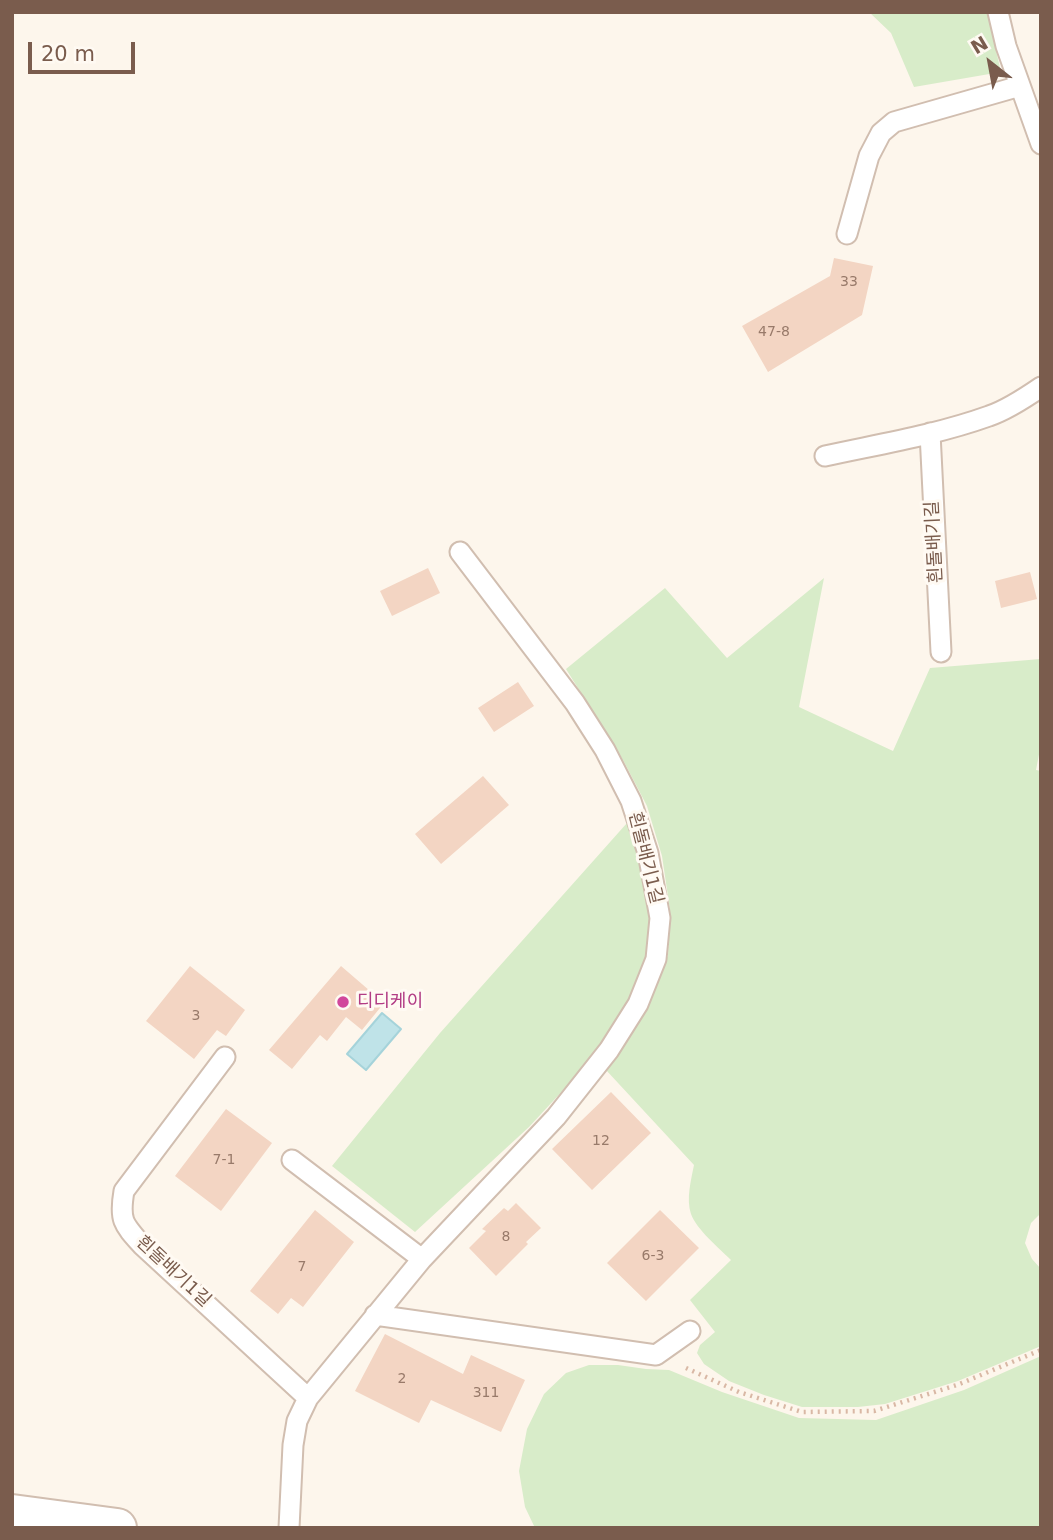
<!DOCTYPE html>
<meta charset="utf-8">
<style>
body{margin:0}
#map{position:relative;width:1053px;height:1540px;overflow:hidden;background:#fdf6ec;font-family:"DejaVu Sans",sans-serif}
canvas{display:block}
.frame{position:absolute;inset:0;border:14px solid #7a5c4d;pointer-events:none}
.north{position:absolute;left:955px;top:28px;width:70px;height:70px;-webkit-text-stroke:5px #fffaf3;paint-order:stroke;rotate:329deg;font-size:19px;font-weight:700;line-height:28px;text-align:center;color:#7a5c4d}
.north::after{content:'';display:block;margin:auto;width:24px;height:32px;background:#7a5c4d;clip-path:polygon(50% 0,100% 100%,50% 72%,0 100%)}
.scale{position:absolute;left:28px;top:42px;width:107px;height:32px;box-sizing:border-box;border:4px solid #7a5c4d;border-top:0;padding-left:9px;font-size:21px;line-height:24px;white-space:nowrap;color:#7a5c4d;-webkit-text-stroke:5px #fffaf3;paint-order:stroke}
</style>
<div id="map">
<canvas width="1053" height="1540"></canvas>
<div class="frame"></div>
<div class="north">N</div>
<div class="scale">20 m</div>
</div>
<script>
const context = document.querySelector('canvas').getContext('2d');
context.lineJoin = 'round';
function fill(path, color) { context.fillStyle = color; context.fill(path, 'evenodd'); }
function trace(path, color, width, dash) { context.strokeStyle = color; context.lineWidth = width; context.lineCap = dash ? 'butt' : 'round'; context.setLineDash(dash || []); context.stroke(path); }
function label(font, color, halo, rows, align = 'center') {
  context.font = font + ' "DejaVu Sans","Noto Sans KR",sans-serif'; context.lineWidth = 6; context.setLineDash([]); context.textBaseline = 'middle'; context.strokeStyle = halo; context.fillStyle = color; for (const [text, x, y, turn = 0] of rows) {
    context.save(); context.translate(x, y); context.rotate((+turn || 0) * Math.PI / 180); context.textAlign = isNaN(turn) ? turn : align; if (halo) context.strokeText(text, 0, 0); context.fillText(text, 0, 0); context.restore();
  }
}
fill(new Path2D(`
 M 869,12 L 987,12 L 1001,72 L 914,87 L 891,33 Z
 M 824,578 L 799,707 L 893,751 L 930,668 L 1041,659 L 1041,744 L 1036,770 L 1041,771 L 1041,1213 L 1031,1223 L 1025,1243 L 1032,1259 L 1041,1269 L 1041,1346 L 958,1381 L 885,1404 L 858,1407 L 802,1407 L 764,1395 L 729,1381 L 704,1364 L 697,1353 L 700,1345 L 715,1332 L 690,1300 L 731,1260 C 720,1249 696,1229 691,1214 C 686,1199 691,1180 694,1165 L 606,1070 L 629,1038 L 653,994 L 668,955 L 670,910 L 662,856 L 647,806 L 623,760 L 566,669 L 665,588 L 727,658 Z
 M 627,823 L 640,861 L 651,907 L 648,949 L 635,989 L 592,1059 L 529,1127 L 415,1232 L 332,1166 L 440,1033 Z
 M 1041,1356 L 1041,1528 L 535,1528 L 525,1507 L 519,1471 L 527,1429 L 544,1394 L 566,1373 L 589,1365 L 618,1365 L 646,1369 L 669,1370 L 722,1392 L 799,1418 L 876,1420 L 964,1390 Z`), '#d8ecc9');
const water = new Path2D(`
 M 382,1013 L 401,1029 L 366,1070 L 347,1054 Z`);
fill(water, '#bfe3e8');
trace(water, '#a5d3da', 2);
fill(new Path2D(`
 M 834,258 L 873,266 L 862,315 L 768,372 L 742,326 L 830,276 Z
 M 428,568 L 440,593 L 392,616 L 380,591 Z
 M 1030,572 L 1037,599 L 1001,608 L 995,581 Z
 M 518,682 L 534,706 L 494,732 L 478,708 Z
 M 483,776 L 509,805 L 441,864 L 415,834 Z
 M 190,966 L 245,1010 L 226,1036 L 217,1030 L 194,1059 L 146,1021 Z
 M 341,966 L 384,1003 L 362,1030 L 346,1017 L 327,1041 L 320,1035 L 292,1069 L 269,1050 Z
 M 611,1092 L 651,1133 L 592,1190 L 552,1149 Z
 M 226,1109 L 272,1143 L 221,1211 L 175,1176 Z
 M 516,1203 L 541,1228 L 526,1242 L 528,1244 L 496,1276 L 469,1248 L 486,1231 L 482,1229 L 504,1208 L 508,1211 Z
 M 315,1210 L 354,1242 L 303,1307 L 291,1298 L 278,1314 L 250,1291 Z
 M 660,1210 L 699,1248 L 646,1301 L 607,1263 Z
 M 385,1334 L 463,1374 L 471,1355 L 525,1380 L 501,1432 L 431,1400 L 419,1423 L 355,1391 Z`), '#f3d5c3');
const service = new Path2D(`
 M 998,12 L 1006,46 L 1041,144
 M 847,234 L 869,156 L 881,133 L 894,122 L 1020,86
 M 930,433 L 941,652
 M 825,456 C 880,444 936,435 989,416 C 1007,410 1025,398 1041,387
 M 225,1057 L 124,1191 C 119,1220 123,1224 142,1245 L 308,1398
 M 292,1160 L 422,1259
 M 375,1315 L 656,1355 L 690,1331
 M 289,1528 L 293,1445 L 297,1421 L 308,1398 L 422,1259 L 556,1117 L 609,1050 L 638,1004 L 656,959 L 660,918 L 648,853 L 631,801 L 605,750 L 575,703 L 460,552`);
const tertiary = new Path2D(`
 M 12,1514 L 117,1528`);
trace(service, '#d1beb0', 23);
trace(tertiary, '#d1beb0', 42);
trace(new Path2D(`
 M 686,1368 L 739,1392 L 802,1412 L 874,1411 L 957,1385 L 1041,1350`), '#d9b8a5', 4.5, [2, 5]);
trace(service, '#fff', 19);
trace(tertiary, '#fff', 38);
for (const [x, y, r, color] of [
 [343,1002,7,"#d1479c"]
]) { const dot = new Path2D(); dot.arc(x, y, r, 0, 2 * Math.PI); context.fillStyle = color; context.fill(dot); trace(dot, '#fffaf3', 2.5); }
label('14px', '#987a6a', null, [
 ["33",849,282],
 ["47-8",774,332],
 ["3",196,1016],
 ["12",601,1141],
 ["7-1",224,1160],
 ["8",506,1237],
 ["6-3",653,1256],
 ["7",302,1267],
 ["2",402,1379],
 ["311",486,1393]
]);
label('18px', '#7a5c4d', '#fffaf3', [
 ["흰돌배기길",935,542,-93],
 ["흰돌배기1길",645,858,76],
 ["흰돌배기1길",173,1272,43]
]);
label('18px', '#b23c85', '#fffaf3', [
 ["디디케이",357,1002]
], 'left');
</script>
